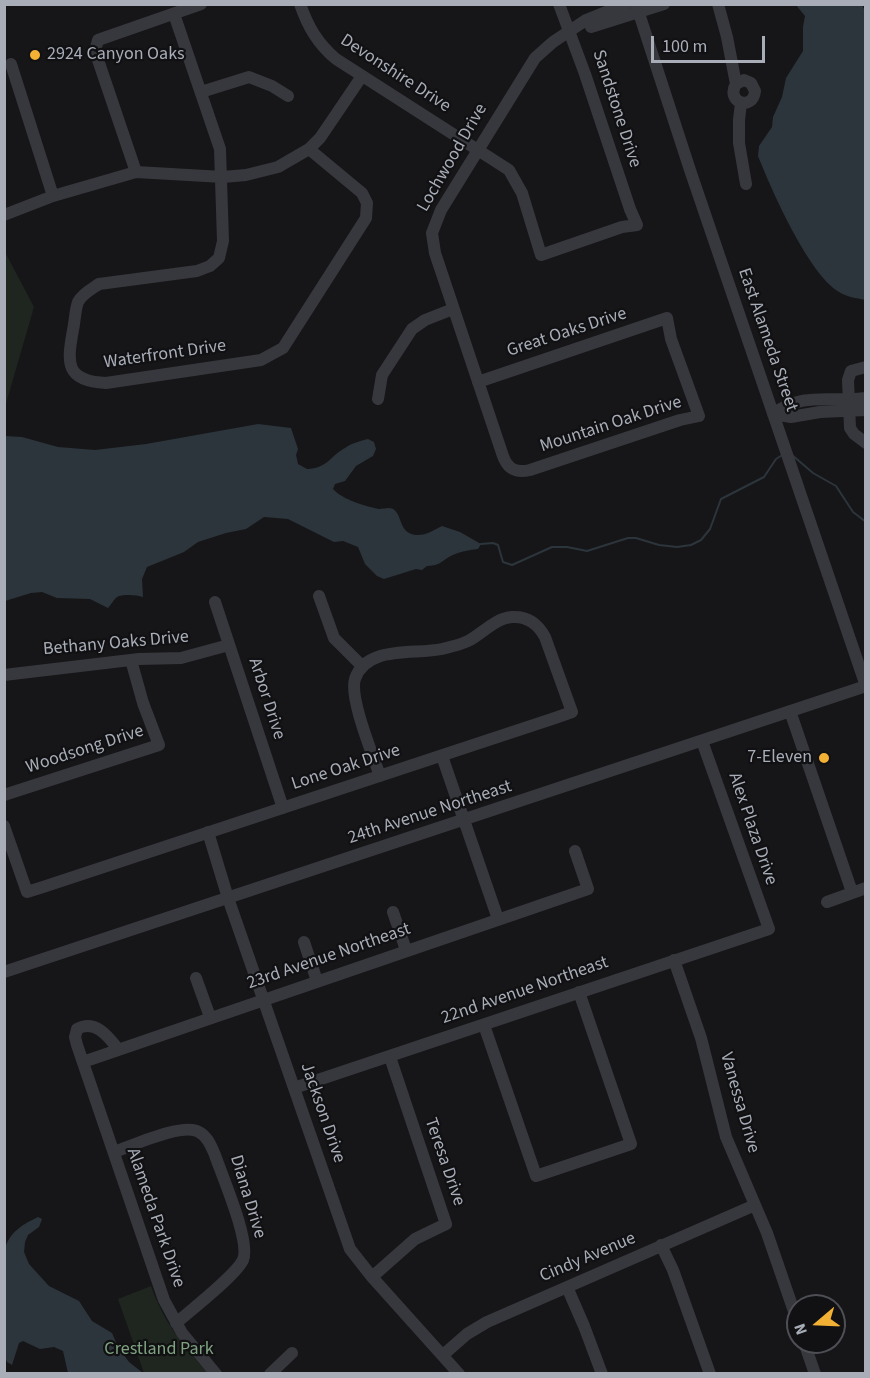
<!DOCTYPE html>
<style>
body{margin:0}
#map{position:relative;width:870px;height:1378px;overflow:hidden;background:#161618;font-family:"Source Sans 3",sans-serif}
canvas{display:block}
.frame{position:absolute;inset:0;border:6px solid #a8adb8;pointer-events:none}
.north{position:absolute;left:786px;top:1294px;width:60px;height:60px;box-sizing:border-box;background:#111113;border:2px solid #4d4f55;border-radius:50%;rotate:251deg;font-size:16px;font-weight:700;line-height:24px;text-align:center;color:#a8adb8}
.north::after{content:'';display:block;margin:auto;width:21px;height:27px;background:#f2b134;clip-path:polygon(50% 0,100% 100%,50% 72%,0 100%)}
.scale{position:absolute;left:651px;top:36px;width:114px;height:27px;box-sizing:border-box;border:3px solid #a8adb8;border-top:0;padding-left:8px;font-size:18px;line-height:21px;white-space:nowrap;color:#a8adb8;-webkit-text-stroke:4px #111113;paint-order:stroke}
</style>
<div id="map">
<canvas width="870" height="1378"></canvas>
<div class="frame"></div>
<div class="north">N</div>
<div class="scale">100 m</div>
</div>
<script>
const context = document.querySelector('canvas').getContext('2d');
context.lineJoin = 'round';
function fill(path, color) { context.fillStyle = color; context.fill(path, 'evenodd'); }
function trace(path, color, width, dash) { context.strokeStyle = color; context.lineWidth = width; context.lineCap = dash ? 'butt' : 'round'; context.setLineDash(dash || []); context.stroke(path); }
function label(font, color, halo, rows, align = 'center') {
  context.font = font + ' "Source Sans 3",sans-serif'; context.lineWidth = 4.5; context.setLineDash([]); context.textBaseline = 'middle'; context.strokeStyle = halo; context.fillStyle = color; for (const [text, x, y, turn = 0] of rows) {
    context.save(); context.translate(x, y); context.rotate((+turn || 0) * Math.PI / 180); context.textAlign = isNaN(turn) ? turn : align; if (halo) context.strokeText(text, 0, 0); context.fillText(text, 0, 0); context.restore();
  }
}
fill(new Path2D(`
 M 5,252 L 34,307 L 5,407 L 4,253 Z
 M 151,1286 C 164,1323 183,1345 208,1373 L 144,1373 L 118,1299 Z`), '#1e261f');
fill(new Path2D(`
 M 796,5 L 862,5 L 865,11 L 865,300 C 856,298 847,297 839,292 C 808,273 772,191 758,156 L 759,146 L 772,127 L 773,117 L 782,97 L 786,78 L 803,51 L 803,27 L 805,16 Z
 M 258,424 L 291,428 L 298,449 L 296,455 L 298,464 L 307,469 C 328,468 330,456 345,448 C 352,443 360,441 368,439 L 374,442 L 376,449 L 373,456 L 356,466 L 345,481 L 335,484 L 333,489 C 343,500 365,506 379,509 C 384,509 389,507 393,509 C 403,515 398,533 416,535 C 425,536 434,530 442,526 L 460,532 L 481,544 L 478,549 C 468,550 458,552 449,557 C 441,562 438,566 427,566 L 422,570 L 416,569 L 384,579 L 377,576 L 365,564 L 358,547 L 343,541 L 334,542 L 288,519 L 264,517 L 246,529 L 226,533 L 198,542 L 184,552 L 147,567 L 142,579 L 143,597 C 137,595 122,594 117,597 C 114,599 111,605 108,608 L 90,599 L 57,598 L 42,592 L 31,593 L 5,601 L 5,436 L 22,437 L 58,447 L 95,450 L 146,444 Z
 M 38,1217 L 42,1219 L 39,1227 L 28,1235 L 25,1242 L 24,1252 L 29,1264 L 49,1286 L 79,1301 L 92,1321 L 112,1333 L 118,1347 L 129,1362 L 143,1373 L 68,1373 L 63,1351 L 54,1347 L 40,1349 L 23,1341 L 19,1343 L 12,1365 L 7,1362 L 4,1355 L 5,1248 C 11,1231 22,1225 38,1217 Z`), '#2c353c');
trace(new Path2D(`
 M 792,455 L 813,473 L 836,486 L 853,512 L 866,522
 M 481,544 L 493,543 L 498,545 L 503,562 L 512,565 L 552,547 L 567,547 L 587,551 L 628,538 L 636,538 L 659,545 L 677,547 L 691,545 L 701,540 L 710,529 L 721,499 L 764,477 L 776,459 L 784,454`), '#2c353c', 2);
trace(new Path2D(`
 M 300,4 C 308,27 318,44 336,59 L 509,170 L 522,193 L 541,255 L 622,227 L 637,225 L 630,209 L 585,74 L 559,4
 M 636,4 L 690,170 L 866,686
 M 718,4 L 727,37 L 736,84 C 725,102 753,112 755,91 L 751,83 L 744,80 L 736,84
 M 174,14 L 220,149 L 223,241 L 219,258 L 210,266 L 197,271 L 99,284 C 92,289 82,294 78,302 C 75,310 75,321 73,330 C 67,363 65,381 106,383 L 261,360 L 283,348 L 366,218 L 367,203 L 362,193 L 309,149
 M 591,27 L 664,4
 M 11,64 L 53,196
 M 201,92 L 249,77 L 272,86 L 288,96
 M 741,103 L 739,120 L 739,143 L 746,184
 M 136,172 L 95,51 L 98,40 L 201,4
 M 4,215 L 53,196 L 136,172 L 223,177 L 246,175 L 278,167 L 309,149 L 320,138 L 362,76
 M 866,367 L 851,371 L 848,380 L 850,428 L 854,434 L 866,443
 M 478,382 L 667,318 L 671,339 L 699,416 L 680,420 L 530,470 C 517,473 508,470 503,456 L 435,253 L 432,233 L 441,210 L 535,58 L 553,42 L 586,20 L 626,4
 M 378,399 L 382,375 L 412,329 L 425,320 L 453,309
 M 773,414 C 804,391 831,403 866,398
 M 773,414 L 791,417 L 820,412 L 866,410
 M 319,596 L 334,638 L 362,666
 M 215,602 L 283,808
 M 4,675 L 139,659 L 181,658 L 229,645
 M 790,711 L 852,892
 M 442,756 L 498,919
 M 4,795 L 159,745 L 143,703 L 131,660
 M 4,826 L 27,892 L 43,887 L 555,718 L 572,712 L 545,637 C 538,624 527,616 512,617 C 495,618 482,634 468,641 C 460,645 450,647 442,649 C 414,655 366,645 355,679 C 349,698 373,755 380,776
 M 208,832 L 228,898 L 350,1249 L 372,1277 L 459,1374
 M 827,902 L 866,888
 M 393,912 L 406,950
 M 304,942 L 317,981
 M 674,960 L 701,1038 L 726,1137 L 767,1233 L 798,1323
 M 4,972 L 866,686
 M 196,978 L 210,1017
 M 484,1025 L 536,1176 L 631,1144 L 579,992
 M 118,1049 C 108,1036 95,1019 77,1029 L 75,1037 L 77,1045 L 164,1300 L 182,1333 L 216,1374
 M 83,1062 L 588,889 L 575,851
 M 294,1088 L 769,929 L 702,741
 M 114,1152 C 132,1146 183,1122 199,1132 C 208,1137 211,1146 215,1155 C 222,1176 251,1242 243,1260 C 236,1275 190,1311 176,1323
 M 661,1245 L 673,1270 L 710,1374
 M 372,1277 L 415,1239 L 446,1224 L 390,1057
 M 567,1287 L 584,1326 L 602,1374
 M 804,1342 L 815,1374
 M 443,1355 L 467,1334 L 487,1322 L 755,1205
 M 270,1374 L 292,1353`), '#37383d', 12);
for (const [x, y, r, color] of [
 [35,55,6,"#f2b134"],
 [824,758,6,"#f2b134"]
]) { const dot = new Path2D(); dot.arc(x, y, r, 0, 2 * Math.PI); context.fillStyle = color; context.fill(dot); trace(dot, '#111113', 2); }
label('18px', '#a8adb8', '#111113', [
 ["2924 Canyon Oaks",47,55],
 ["7-Eleven",812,758,"right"]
], 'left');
label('18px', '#a8adb8', '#111113', [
 ["Devonshire Drive",395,74,33],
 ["Sandstone Drive",616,109,72],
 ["Lochwood Drive",453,158,-60],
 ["Great Oaks Drive",567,333,-18],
 ["East Alameda Street",767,340,71],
 ["Waterfront Drive",165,355,-8],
 ["Mountain Oak Drive",611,425,-18],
 ["Bethany Oaks Drive",116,644,-5],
 ["Arbor Drive",266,699,72],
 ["Woodsong Drive",85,750,-18],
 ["Lone Oak Drive",346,768,-18],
 ["24th Avenue Northeast",430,813,-18],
 ["Alex Plaza Drive",752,829,71],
 ["23rd Avenue Northeast",329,957,-19],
 ["22nd Avenue Northeast",525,991,-19],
 ["Vanessa Drive",739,1103,74],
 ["Jackson Drive",322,1113,71],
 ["Teresa Drive",444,1162,71],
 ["Diana Drive",247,1197,73],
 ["Alameda Park Drive",155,1218,71],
 ["Cindy Avenue",588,1258,-23]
]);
label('18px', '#7fa381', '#111113', [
 ["Crestland Park",159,1350]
]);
</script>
